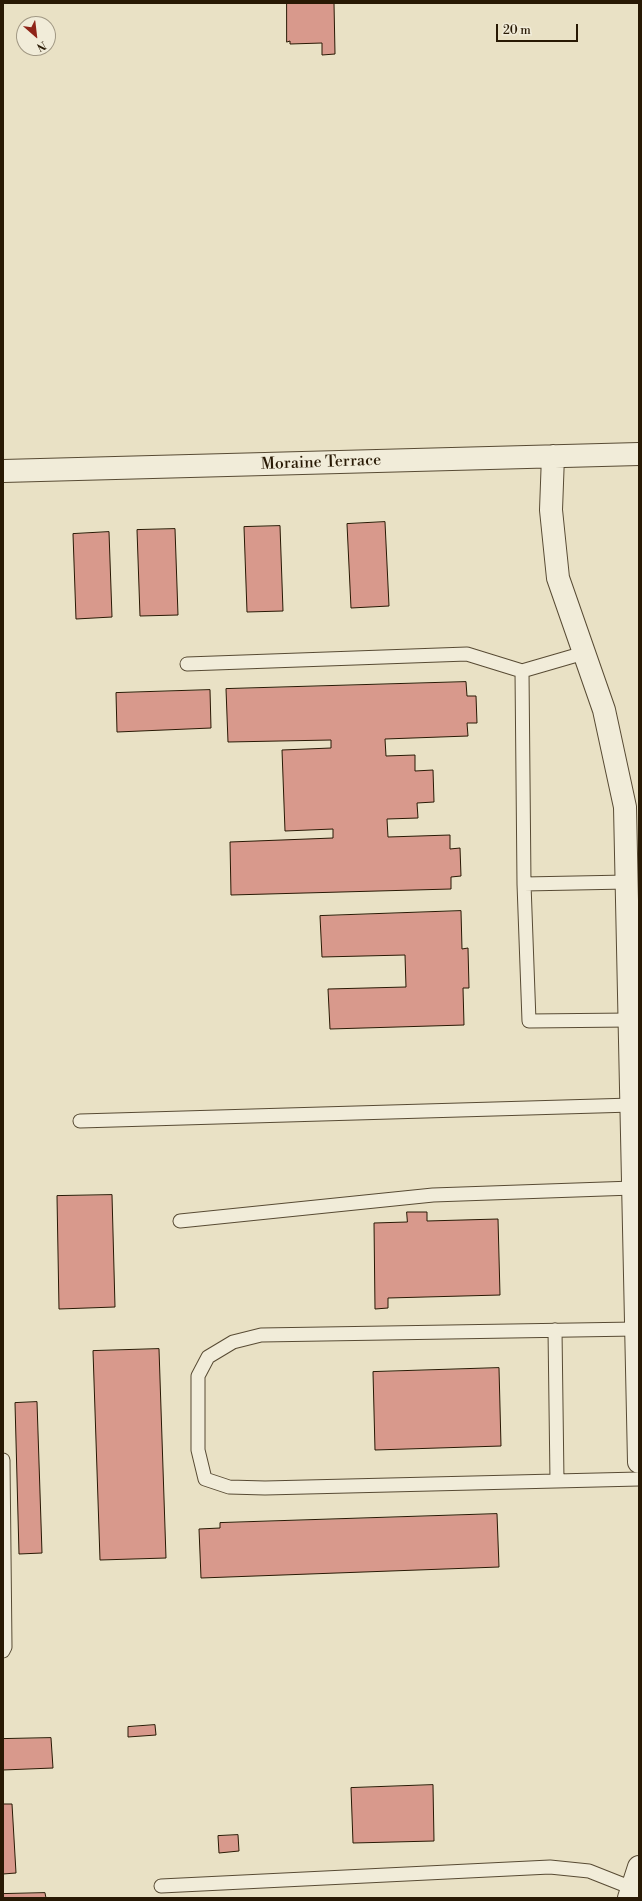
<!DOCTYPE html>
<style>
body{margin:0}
#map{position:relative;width:642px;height:1901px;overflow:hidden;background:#e9e1c5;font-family:"Libre Bodoni",serif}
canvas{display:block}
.frame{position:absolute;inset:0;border:4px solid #281904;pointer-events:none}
.north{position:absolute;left:16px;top:16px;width:40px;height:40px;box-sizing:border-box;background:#f1ecd9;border:1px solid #a19884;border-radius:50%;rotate:152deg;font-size:11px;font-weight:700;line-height:16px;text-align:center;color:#281904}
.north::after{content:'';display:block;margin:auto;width:14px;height:18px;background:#8f2418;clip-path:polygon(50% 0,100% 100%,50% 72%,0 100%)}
.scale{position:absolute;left:496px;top:24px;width:82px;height:18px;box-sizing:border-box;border:2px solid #281904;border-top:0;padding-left:5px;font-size:12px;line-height:14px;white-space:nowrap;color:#281904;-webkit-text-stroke:3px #f1ecd9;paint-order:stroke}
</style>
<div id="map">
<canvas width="642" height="1901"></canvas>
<div class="frame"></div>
<div class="north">N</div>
<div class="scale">20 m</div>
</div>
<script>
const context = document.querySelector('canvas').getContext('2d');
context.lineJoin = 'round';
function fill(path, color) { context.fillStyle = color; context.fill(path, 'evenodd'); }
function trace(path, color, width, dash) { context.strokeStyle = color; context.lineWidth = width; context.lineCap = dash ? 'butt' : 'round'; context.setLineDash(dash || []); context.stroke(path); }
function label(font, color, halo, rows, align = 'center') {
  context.font = font + ' "Libre Bodoni",serif'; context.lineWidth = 3; context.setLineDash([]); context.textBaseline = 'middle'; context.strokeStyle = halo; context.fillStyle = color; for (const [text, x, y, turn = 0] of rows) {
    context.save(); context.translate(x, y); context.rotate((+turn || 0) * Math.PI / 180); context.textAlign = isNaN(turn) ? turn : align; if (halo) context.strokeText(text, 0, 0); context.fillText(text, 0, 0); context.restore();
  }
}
const building = new Path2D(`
 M 287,3 L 334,3 L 335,54 L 322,55 L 322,43 L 290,44 L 290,41 L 287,42 Z
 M 385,522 L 389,606 L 351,608 L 347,524 Z
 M 280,526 L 283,611 L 247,612 L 244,527 Z
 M 175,529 L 178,615 L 140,616 L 137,530 Z
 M 109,532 L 112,617 L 76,619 L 73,534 Z
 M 466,682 L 467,696 L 476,696 L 477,723 L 467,723 L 468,736 L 385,739 L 386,756 L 415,755 L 415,771 L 433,770 L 434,802 L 417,803 L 418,818 L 387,819 L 388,837 L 450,835 L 450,849 L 460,848 L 461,876 L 451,877 L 451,889 L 231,895 L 230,842 L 333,838 L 333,829 L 285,831 L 282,750 L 331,748 L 331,740 L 228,742 L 226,689 Z
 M 210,690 L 211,728 L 117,732 L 116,693 Z
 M 461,911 L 462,949 L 468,948 L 469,988 L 463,988 L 464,1025 L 330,1029 L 328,989 L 406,987 L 405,955 L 322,957 L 320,916 Z
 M 112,1195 L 115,1307 L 59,1309 L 57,1196 Z
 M 407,1212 L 427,1212 L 427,1221 L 498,1219 L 500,1295 L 388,1298 L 388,1308 L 375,1309 L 374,1223 L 407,1222 Z
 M 159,1349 L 166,1558 L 100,1560 L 93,1351 Z
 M 499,1368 L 501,1446 L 375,1450 L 373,1372 Z
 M 37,1402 L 42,1553 L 19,1554 L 15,1403 Z
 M 497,1514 L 499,1567 L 201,1578 L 199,1529 L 220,1528 L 220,1523 Z
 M 155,1725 L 156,1735 L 128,1737 L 128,1727 Z
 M 51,1738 L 53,1768 L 3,1770 L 3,1739 Z
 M 433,1785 L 434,1841 L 353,1843 L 351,1788 Z
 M 3,1804 L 12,1804 L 16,1873 L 3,1874 Z
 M 238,1835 L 239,1851 L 219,1853 L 218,1836 Z
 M 45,1893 L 46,1898 L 3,1898 L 3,1894 Z`);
fill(building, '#d8998c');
trace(building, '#281904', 1);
const service = new Path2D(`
 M 187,664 L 467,654 L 522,671
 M 627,882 L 524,884 L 529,1021 L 630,1020
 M 524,884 L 522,671 L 584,653
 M 80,1121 L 632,1105
 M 180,1221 L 433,1195 L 633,1188
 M 636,1329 L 261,1335 L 233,1342 L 208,1357 L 198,1376 L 198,1450 L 205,1479 L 229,1487 L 265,1488 L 639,1479
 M 555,1330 L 557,1481
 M 3,1460 L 5,1647 L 3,1651
 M 161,1886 L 550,1867 L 589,1871 L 632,1888`);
const minor = new Path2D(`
 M 553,456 L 551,510 L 558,578 L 604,710 L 625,807 L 639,1462
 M 3,471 L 639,454
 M 629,1898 L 639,1867`);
trace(service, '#584b34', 15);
trace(minor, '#584b34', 24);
trace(service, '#f1ecd9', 13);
trace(minor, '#f1ecd9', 22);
label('16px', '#281904', '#f1ecd9', [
 ["Moraine Terrace",321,463,-2]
]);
</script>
